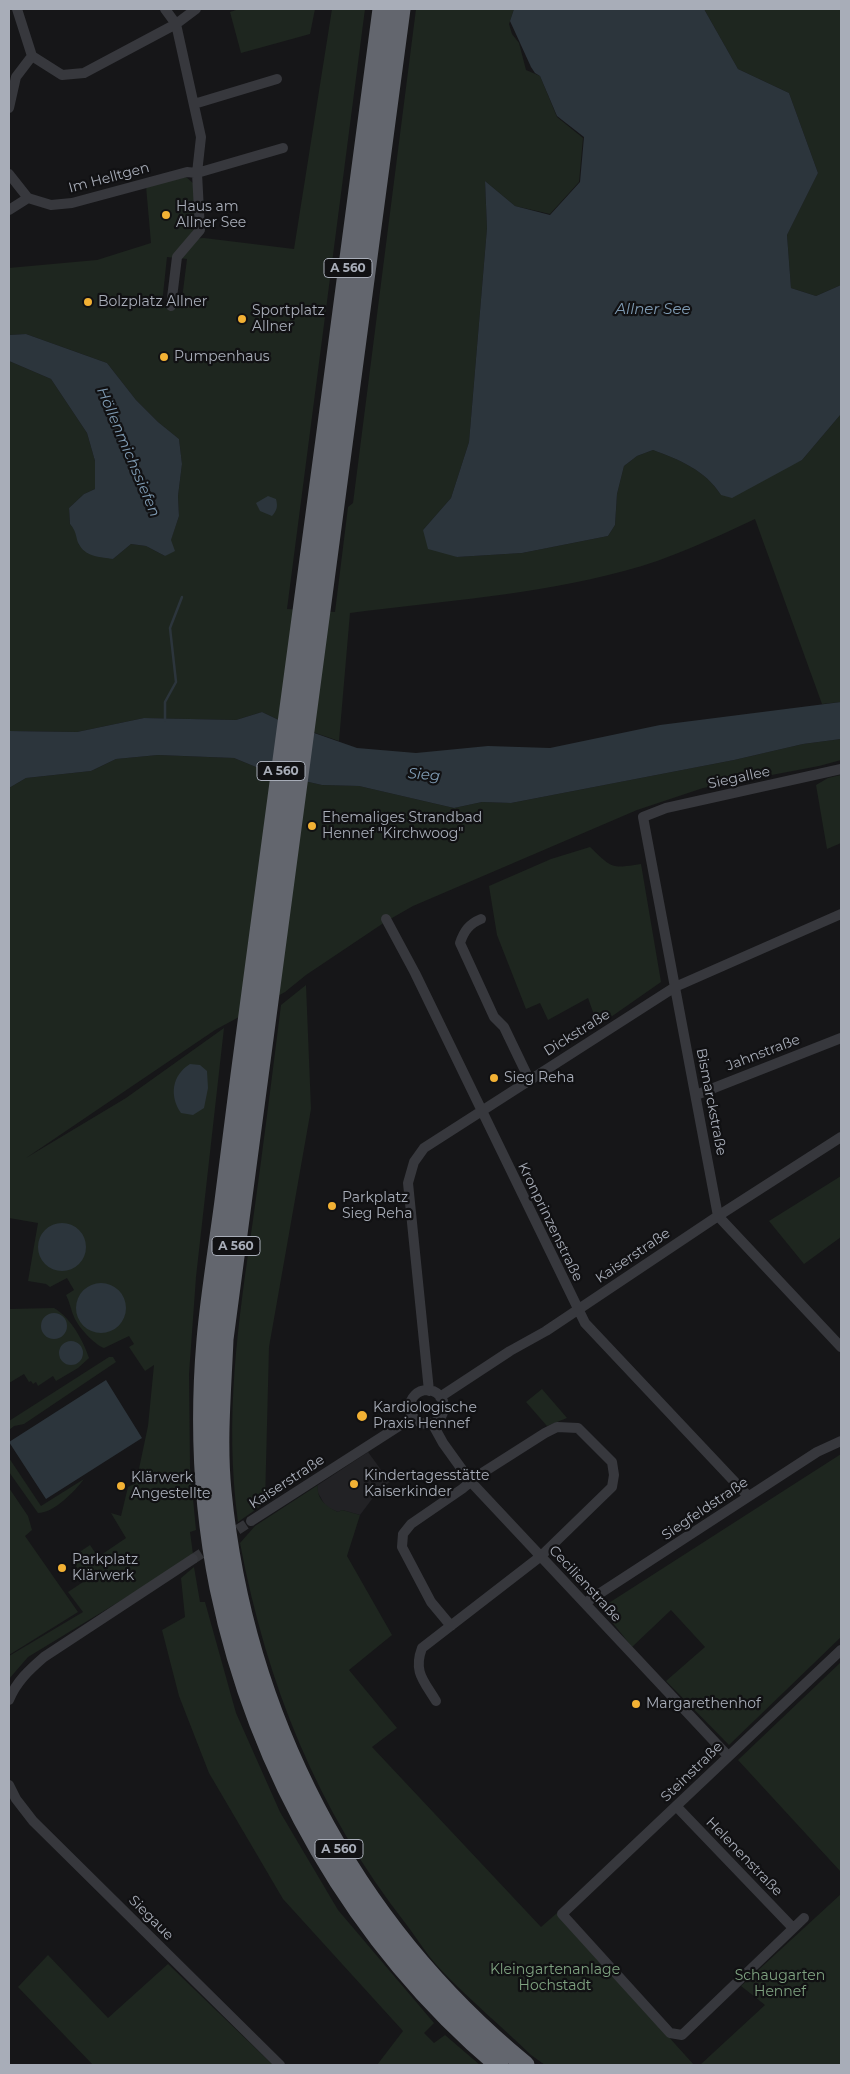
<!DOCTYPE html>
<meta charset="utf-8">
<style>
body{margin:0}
#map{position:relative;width:850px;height:2074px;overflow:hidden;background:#161618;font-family:Montserrat,sans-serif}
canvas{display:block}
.frame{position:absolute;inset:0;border:10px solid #a8adb8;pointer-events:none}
</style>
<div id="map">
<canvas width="850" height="2074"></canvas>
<div class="frame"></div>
</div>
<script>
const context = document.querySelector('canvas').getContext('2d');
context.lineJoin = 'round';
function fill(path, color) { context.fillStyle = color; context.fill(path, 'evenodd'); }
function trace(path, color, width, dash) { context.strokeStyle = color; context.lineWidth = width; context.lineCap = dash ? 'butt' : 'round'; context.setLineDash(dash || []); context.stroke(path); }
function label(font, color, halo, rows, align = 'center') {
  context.font = font + ' Montserrat,sans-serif'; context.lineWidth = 4.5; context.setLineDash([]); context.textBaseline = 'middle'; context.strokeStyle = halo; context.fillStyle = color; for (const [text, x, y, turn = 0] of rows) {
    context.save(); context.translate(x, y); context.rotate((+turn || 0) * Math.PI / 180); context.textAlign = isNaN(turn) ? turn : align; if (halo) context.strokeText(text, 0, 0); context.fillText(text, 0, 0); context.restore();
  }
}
fill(new Path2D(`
 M 368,1452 L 390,1482 L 378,1491 L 360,1515 L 342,1510 L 338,1512 L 326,1507 L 317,1491 L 318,1485 Z`), '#222225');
fill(new Path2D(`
 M 239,9 L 315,9 L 310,34 L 241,53 L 230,12 Z
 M 332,9 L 365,9 L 287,609 L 335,612 L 348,507 L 353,503 L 416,9 L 514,9 L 509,24 L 512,34 L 519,43 L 526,70 L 540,76 L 557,117 L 583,138 L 579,182 L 550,214 L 515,206 L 485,181 L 487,228 L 469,442 L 451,498 L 423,530 L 457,557 L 522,553 L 608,536 L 615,525 L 617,494 L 624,466 L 637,456 L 653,450 C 680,460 705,470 721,495 L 802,460 L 841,414 L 841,702 L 822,704 L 755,519 C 712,539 670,559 624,571 C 535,595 442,601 350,613 L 339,741 L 283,722 L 262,712 L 236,720 L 144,718 L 77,732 L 9,731 L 9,361 L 51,379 L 87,433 L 95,461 L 95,489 L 84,494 L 69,508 L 70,524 L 76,531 L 79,545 L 113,559 L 131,544 L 146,546 L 165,556 L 179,516 L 178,496 L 182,464 L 179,439 L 158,422 L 136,400 L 107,363 L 26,334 L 9,335 L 9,268 L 97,260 L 151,243 L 146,186 L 186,177 L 193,183 L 196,222 L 190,239 L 204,238 L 294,249 ZM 167,257 L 175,258 L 170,306 L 162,304 ZM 179,258 L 187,259 L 181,307 L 173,306 Z
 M 704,9 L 841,9 L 841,285 L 816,296 L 791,288 L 787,235 L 818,173 L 789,93 L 738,69 Z
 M 841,739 L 841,760 L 819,766 L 703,788 L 637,810 L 413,906 L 385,922 L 306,975 L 285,992 L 215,1030 L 26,1158 L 126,1098 L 224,1028 L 196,1277 L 189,1374 L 190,1467 L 196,1530 L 190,1532 L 193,1554 L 181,1564 L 28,1657 L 9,1679 L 9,1656 L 83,1612 L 68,1592 L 86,1580 L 73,1562 L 80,1557 L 78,1553 L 90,1545 L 98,1557 L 126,1538 L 111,1513 L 121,1516 L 128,1487 L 136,1483 L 148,1426 L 154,1365 L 145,1371 L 129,1347 L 134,1344 L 129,1336 L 104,1348 C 95,1345 78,1327 74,1317 C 71,1310 70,1303 66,1295 L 74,1290 L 67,1278 L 50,1287 L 46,1284 L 28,1281 L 38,1223 L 9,1218 L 9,788 L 26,778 L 91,771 L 116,759 L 158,755 L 234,758 L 273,774 L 322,785 L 359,786 L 454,808 L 482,802 L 511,803 L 734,760 L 803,744 Z
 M 841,775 L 841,843 L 827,849 L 816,785 L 828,778 Z
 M 590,847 C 612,868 611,869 641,864 L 661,982 L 598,1026 L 588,998 L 548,1020 L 540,1003 L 526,1009 L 497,935 L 489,886 L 551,859 Z
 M 306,985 L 311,1109 L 269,1347 L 265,1503 L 238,1522 C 224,1417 238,1323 253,1220 C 263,1148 272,1077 281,1005 Z
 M 841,1176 L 841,1237 L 804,1264 L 769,1221 Z
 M 54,1308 C 71,1318 83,1340 89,1358 L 78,1368 L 56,1381 L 53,1376 L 38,1386 L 36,1382 L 33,1384 L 31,1381 L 29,1382 L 24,1374 L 9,1383 L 9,1309 Z
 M 109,1357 L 113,1357 L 116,1362 L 24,1424 L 14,1426 L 9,1430 L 9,1421 Z
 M 542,1389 L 567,1418 L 547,1426 L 526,1402 Z
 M 841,1454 L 841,1637 L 729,1745 L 666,1681 L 705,1647 L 671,1610 L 632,1647 L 601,1608 Z
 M 9,1458 L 41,1506 L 84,1479 C 75,1491 54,1513 38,1513 L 9,1472 Z
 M 318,1485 C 316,1499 327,1507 338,1512 L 342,1510 L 360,1515 L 347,1556 L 392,1635 L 349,1670 L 397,1728 L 372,1747 L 541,1927 L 557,1913 L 694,2065 L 545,2065 L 531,2055 C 502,2027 471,2001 443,1972 C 429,1958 418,1940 406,1924 C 317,1810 267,1685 240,1543 L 255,1526 Z
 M 9,1488 L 28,1516 L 32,1530 L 25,1536 L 78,1612 L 9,1655 Z
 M 194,1567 L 200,1602 L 205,1602 L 236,1713 L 280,1812 L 338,1910 L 434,2023 L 424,2033 L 434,2043 L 445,2035 L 480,2065 L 377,2065 L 403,2031 L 283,1899 L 209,1773 L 179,1696 L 162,1630 L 185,1617 L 181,1578 Z
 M 841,1662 L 841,1872 L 738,1760 Z
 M 841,1891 L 841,2065 L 700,2065 L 765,2005 L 741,1986 L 841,1894 Z
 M 48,1955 L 108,2018 L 168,1964 L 273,2065 L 93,2065 L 18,1987 Z`), '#1e261f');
fill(new Path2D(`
 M 514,9 L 704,9 L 738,69 L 789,93 L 818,173 L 787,235 L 791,288 L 816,296 L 841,285 L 841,414 L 802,460 L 732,498 L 721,495 C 705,470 680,460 653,450 L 637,456 L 624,466 L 617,494 L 615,525 L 608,536 L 522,553 L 457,557 L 428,549 L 423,530 L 451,498 L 469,442 L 487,228 L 485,181 L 515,206 L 550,215 L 580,182 L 584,137 L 557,116 L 540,76 L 535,73 L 531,67 L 510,21 Z
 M 26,334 L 107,363 L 136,400 L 158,422 L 179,439 L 182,464 L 178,496 L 179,516 L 171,540 L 175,551 L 165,556 L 146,546 L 131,544 L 113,559 C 101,557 87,557 80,546 C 75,539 78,533 70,524 L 69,508 L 84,494 L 95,489 L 95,461 L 87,433 L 51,379 L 9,361 L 9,335 Z
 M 268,496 L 276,499 C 278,507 277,510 272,516 L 260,511 L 256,503 Z
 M 841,702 L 841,739 L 803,744 L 734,760 L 511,803 L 482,802 L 454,808 L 359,786 L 322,785 L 273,774 L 234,758 L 158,755 L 116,759 L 91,771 L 26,778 L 9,788 L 9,731 L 77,732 L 144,718 L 236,720 L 262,712 L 283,722 L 357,748 L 416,753 L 488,746 L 550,748 L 660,725 Z
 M 190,1064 L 200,1065 L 207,1071 L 208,1088 L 204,1108 L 193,1115 L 181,1113 C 169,1096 172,1075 190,1064 Z
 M38 1247a24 24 0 1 1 48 0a24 24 0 1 1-48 0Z
 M76 1308a25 25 0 1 1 50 0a25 25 0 1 1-50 0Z
 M41 1326a13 13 0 1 1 26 0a13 13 0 1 1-26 0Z
 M59 1353a12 12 0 1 1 24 0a12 12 0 1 1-24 0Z
 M 106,1380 L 142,1438 L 46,1499 L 9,1442 Z`), '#2c353c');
trace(new Path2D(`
 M 165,720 L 165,702 L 176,682 L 170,628 L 182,597`), '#2c353c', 2.5);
trace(new Path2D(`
 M 225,1538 L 251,1521
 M 193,1559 L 213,1546`), '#333438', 10, [10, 5]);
trace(new Path2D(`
 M 17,9 L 32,56 L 62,75 L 84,73 L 176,24 L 196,9
 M 165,9 L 176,24 L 201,137 L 197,173 L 200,230 L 177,257 L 171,306
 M 194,104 L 277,79
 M 9,108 L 16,77 L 32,56
 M 9,174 L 28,198 L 51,205 L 72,203 L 187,172 L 197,173 L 283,148
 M 9,210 L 28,198
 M 841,769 L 666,808 L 643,817 L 718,1216 L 841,1347
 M 386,919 L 415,973 L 585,1323 L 748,1496
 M 481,919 C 469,924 464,931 460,943 L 494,1017 L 504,1027 L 529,1079
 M 696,1095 L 841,1038
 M410 1407a17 17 0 1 1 34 0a17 17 0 1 1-34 0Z
 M 429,1391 L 408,1183 L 414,1162 L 424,1148 L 675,987 L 841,914
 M 440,1397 L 510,1351 L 546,1331 L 718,1216 L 841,1137
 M 432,1423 L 443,1443 L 471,1482 L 728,1756
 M 251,1521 L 413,1417
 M 585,1603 L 817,1452 L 841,1441
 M 9,1700 C 16,1682 29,1670 44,1657 L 193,1559
 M 436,1701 C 424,1681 413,1672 422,1648 L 541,1556 L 612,1487 L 614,1475 L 612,1462 L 578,1428 L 557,1427 L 545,1433 L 479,1475 L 462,1489 L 411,1524 L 403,1534 L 402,1547 L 431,1602 L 451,1626
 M 9,1785 L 16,1799 L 33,1821 L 280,2065
 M 676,1806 L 793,1928
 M 804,1918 L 682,2035 L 670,2033 L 562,1914 L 841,1650`), '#37383d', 10);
trace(new Path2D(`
 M 382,9 C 341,317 301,624 259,932 C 247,1022 235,1111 224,1201 C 218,1247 210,1294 206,1340 C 199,1422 203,1508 219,1588 C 257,1772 356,1944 499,2065
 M 401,9 L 224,1339 C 222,1389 217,1441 222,1491 C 244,1715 350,1922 525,2065`), '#63666e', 19);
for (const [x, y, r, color] of [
 [166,215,5,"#f2b134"],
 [88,302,5,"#f2b134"],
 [242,319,5,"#f2b134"],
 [164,357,5,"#f2b134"],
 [312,826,5,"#f2b134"],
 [494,1078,5,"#f2b134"],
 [332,1206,5,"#f2b134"],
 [362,1416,6,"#f2b134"],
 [354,1484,5,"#f2b134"],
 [121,1486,5,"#f2b134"],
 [62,1568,5,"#f2b134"],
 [636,1704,5,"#f2b134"]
]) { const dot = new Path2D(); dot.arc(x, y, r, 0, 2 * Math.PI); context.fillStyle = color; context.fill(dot); trace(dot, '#111113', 2); }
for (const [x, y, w] of [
 [348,268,48],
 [281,771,48],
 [236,1246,48],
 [339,1849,48]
]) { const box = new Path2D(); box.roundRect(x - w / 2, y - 9.5, w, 19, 4); context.fillStyle = '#111113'; context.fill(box); trace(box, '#a8adb8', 1); }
label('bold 12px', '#a8adb8', null, [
 ["A 560",348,268],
 ["A 560",281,771],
 ["A 560",236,1246],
 ["A 560",339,1849]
]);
label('14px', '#a8adb8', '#111113', [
 ["Im Helltgen",109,178,-15],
 ["Siegallee",739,778,-12],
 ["Dickstraße",577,1033,-32],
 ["Jahnstraße",763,1053,-21],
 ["Bismarckstraße",711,1102,79],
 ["Kronprinzenstraße",550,1222,64],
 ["Kaiserstraße",633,1256,-34],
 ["Kaiserstraße",287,1482,-33],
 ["Siegfeldstraße",705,1509,-34],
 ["Cecilienstraße",585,1584,47],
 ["Steinstraße",692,1772,-44],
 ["Helenenstraße",744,1857,46],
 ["Siegaue",151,1918,45]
]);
label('14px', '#a8adb8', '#111113', [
 ["Haus am",176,207],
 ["Allner See",176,223],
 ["Bolzplatz Allner",98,302],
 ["Sportplatz",252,311],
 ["Allner",252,327],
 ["Pumpenhaus",174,357],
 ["Ehemaliges Strandbad",322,818],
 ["Hennef \"Kirchwoog\"",322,834],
 ["Sieg Reha",504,1078],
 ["Parkplatz",342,1198],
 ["Sieg Reha",342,1214],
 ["Kardiologische",373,1408],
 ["Praxis Hennef",373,1424],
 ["Kindertagesstätte",364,1476],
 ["Kaiserkinder",364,1492],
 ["Klärwerk",131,1478],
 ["Angestellte",131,1494],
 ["Parkplatz",72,1560],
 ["Klärwerk",72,1576],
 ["Margarethenhof",646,1704]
], 'left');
label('14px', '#7fa381', '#111113', [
 ["Kleingartenanlage",555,1970],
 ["Hochstadt",555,1986],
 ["Schaugarten",780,1976],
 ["Hennef",780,1992]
]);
label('italic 15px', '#7f9bb3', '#111113', [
 ["Allner See",653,310],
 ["Höllenmichssiefen",128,452,67],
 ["Sieg",424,775,5]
]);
</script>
